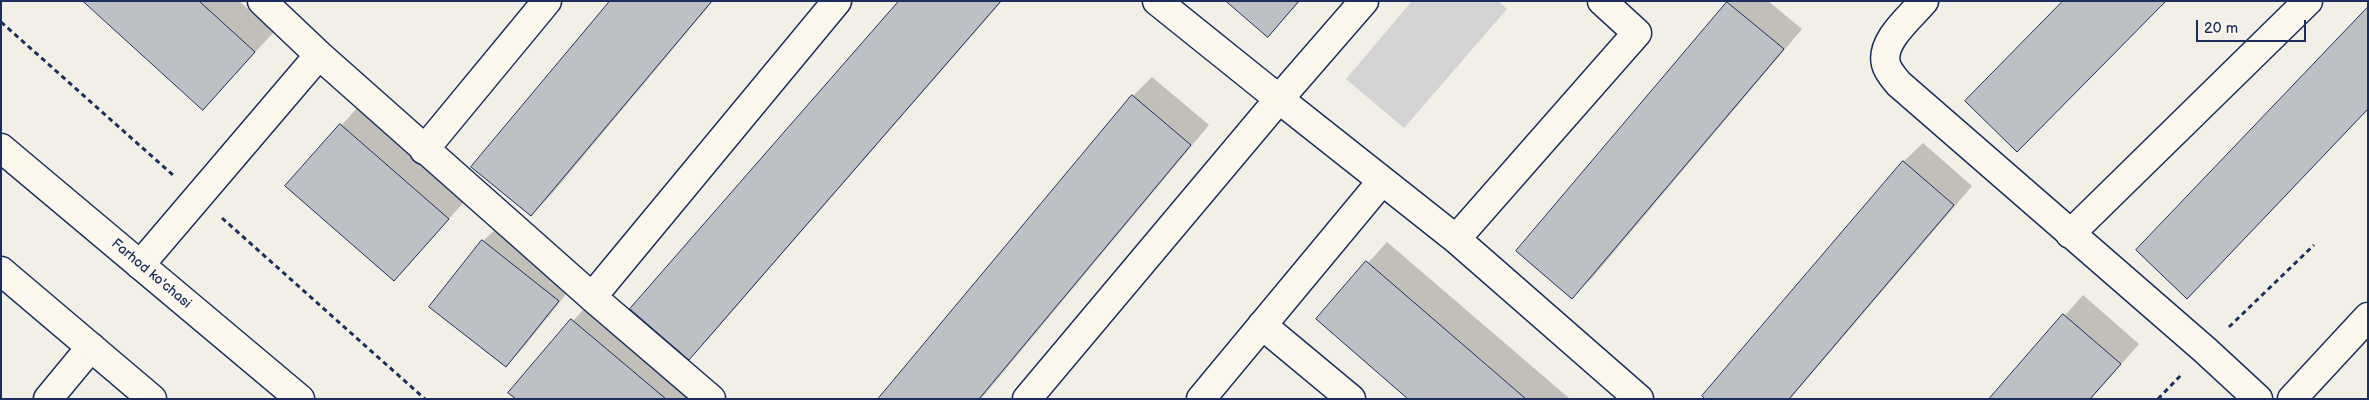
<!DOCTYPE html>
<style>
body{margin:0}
#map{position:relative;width:2369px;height:400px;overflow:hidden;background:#f2efe6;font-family:"Balsamiq Sans",sans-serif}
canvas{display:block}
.frame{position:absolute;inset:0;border:2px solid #1b2f5e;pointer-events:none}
.scale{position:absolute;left:2196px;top:20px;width:110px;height:22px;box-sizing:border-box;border:2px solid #1b2f5e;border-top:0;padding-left:6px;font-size:15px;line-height:18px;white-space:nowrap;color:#1b2f5e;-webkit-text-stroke:4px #fbf7ec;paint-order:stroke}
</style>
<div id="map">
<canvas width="2369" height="400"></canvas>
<div class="frame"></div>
<div class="scale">20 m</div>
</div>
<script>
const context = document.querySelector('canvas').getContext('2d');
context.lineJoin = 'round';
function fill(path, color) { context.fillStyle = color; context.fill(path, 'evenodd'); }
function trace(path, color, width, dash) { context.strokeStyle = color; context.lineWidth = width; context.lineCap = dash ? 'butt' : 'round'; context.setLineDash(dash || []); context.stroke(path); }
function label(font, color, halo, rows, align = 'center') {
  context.font = font + ' "Balsamiq Sans",sans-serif'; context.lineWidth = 4; context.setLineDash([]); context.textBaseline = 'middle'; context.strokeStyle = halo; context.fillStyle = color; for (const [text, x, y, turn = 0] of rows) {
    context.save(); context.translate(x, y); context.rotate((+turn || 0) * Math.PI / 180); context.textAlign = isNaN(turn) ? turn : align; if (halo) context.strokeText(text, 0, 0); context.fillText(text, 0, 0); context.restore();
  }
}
fill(new Path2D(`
 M 1412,1 L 1498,1 L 1507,9 L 1404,128 L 1346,79 Z`), '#d2d3d2');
fill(new Path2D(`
 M 85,1 L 239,1 L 274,32 L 203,108 Z
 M 612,1 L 713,1 L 550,196 L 531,215 Z
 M 901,1 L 1002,1 L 708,339 L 689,358 Z
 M 1228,1 L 1300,1 L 1268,36 Z
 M 1730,1 L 1768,1 L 1802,29 L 1592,278 L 1572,297 L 1518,251 Z
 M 1152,77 L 1209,125 L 981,399 L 879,399 L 1133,96 Z
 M 358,107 L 465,201 L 394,280 L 287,186 Z
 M 1923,143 L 1972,186 L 1790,399 L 1706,399 L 1903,162 Z
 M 501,224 L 575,283 L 523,348 L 506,366 L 483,241 Z
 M 1387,242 L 1570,399 L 1410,399 L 1317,319 Z
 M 2083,295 L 2139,344 L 2091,399 L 1991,399 Z
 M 590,302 L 697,399 L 518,399 L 510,392 Z`), '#0003');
const building = new Path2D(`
 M 83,1 L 199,1 L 255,52 L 203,110 Z
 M 610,1 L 712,1 L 531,216 L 471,167 Z
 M 899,1 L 1001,1 L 689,360 L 630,309 Z
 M 1226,1 L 1299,1 L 1268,37 Z
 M 2063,1 L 2166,1 L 2017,152 L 1965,101 Z
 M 1727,2 L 1784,49 L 1572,299 L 1516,251 Z
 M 2368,7 L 2368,109 L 2187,299 L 2136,250 Z
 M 1132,95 L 1191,145 L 979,399 L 878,399 Z
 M 340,124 L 449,219 L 394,281 L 285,186 Z
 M 1903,161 L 1954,205 L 1789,399 L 1705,399 L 1702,396 Z
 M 482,240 L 559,301 L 506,367 L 429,307 Z
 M 1366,261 L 1526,399 L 1408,399 L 1316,319 Z
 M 2063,314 L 2121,364 L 2090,399 L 1989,399 Z
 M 571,319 L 666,399 L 516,399 L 508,393 Z`);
fill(building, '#bdc0c4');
trace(building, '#1b2f5e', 1);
const minor = new Path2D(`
 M 262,1 L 319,55
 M 1364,1 L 1279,99 L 1456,239 L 1639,399
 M 1924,1 C 1911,17 1880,41 1886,64 C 1888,72 1894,78 1899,84 L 2205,350 L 2258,399
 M 424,150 L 547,1
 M 2070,234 L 2308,1
 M 1456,239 L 1637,33 L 1602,1
 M 140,265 L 319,55 L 592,297 L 837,1
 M 592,297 L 711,399
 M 1262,325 L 1351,399
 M 48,399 L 91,347
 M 1027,399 L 1279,99 L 1157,1
 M 1201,399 L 1382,181`);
const major = new Path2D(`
 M 1,148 L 300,399
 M 1,271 L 152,399
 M 2292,399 L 2368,317`);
trace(minor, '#1b2f5e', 31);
trace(major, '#1b2f5e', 31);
trace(new Path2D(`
 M 1,22 L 174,176
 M 222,218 L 425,399
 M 2229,327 L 2314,245
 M 2158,399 L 2182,374`), '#1b2f5e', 3, [5, 4]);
trace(minor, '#fbf7ec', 28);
trace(major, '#fbf7ec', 28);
label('14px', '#1b2f5e', '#fbf7ec', [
 ["Farhod ko'chasi",151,274,40]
]);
</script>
